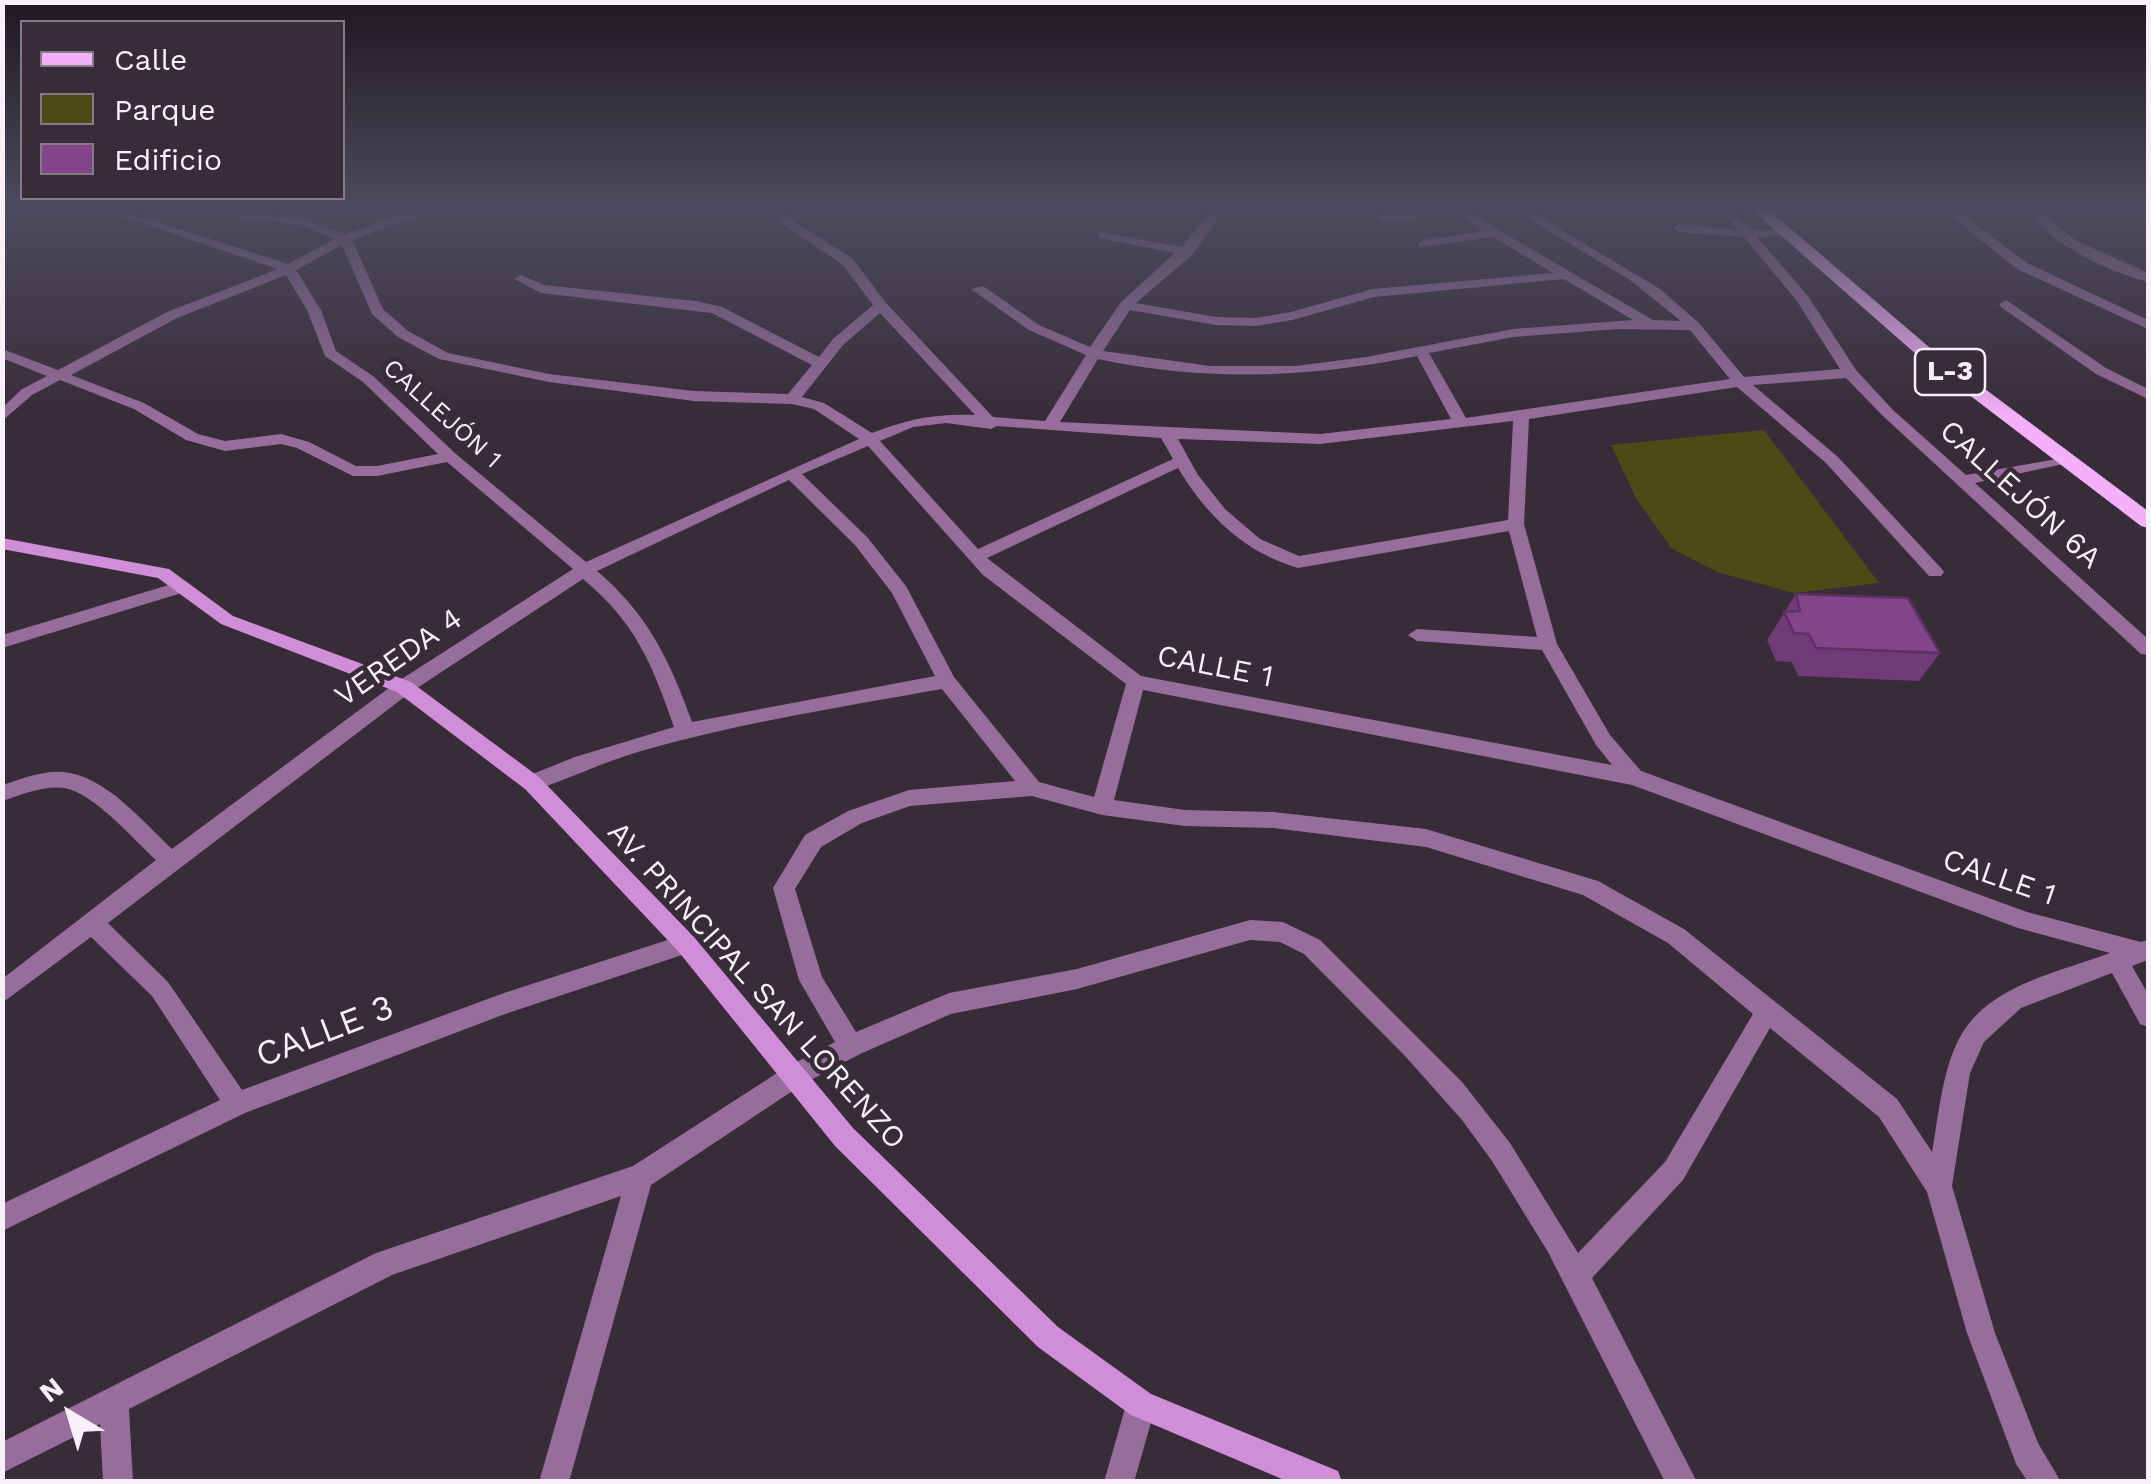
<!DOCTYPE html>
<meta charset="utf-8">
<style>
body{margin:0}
#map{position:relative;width:2151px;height:1484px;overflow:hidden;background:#382c39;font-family:"Work Sans",sans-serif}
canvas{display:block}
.frame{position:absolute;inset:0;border:5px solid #f8f0f9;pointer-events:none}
.legend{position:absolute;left:20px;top:20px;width:325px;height:180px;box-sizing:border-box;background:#382c39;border:2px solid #857a86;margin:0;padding:12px 18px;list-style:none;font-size:30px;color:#f8f0f9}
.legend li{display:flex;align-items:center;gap:20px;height:50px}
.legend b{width:50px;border:2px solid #857a86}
.north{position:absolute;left:20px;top:1364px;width:100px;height:100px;-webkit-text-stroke:8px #382c39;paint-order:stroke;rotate:322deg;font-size:28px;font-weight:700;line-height:40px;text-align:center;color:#f8f0f9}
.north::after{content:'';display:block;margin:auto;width:35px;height:45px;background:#f8f0f9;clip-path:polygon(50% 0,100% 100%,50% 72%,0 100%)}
</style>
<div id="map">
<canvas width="2151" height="1484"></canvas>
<div class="frame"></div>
<ul class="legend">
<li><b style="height:12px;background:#f5b0fb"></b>Calle</li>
<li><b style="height:28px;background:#4e4a16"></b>Parque</li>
<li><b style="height:28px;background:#83458a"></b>Edificio</li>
</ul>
<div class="north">N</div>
</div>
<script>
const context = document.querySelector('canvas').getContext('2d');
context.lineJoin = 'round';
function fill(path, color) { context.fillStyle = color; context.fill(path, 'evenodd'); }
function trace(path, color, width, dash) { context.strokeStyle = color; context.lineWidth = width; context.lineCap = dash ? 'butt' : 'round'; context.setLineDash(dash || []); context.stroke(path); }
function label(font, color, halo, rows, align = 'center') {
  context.font = font + ' "Work Sans",sans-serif'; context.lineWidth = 9; context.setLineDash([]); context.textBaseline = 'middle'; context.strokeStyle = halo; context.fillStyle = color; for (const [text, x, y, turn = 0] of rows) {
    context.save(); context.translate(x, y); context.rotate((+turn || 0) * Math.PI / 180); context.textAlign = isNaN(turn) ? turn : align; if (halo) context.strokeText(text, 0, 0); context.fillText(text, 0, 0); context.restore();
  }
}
fill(new Path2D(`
 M 1764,430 L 1879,583 L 1794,593 L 1717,572 L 1671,548 L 1636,498 L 1611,445 Z`), '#4e4a16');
fill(new Path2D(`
 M 105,211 L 123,211 L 288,264 L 335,239 L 299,225 L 231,216 L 230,211 L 301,218 L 345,234 L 414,211 L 431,211 L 352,240 L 383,309 L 408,331 L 448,353 L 549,374 L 694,391 L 788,394 L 812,365 L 712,313 L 541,293 L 514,279 L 521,275 L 544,285 L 696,301 L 722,307 L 819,357 L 833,339 L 873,305 L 842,264 L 763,211 L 777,211 L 852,258 L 886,303 L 993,417 L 1045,421 L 1086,355 L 1029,330 L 971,289 L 983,286 L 1039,325 L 1090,347 L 1121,302 L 1175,253 L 1099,238 L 1099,232 L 1182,247 L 1211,211 L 1223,211 L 1192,255 L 1136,303 L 1216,317 L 1255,318 L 1291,312 L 1373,289 L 1553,273 L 1493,237 L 1419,247 L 1418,244 L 1424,240 L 1483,231 L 1452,211 L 1466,211 L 1653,320 L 1681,321 L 1630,280 L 1516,211 L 1530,211 L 1660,289 L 1699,323 L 1744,377 L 1840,369 L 1797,301 L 1744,237 L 1679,232 L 1673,228 L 1679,224 L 1738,230 L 1722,211 L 1734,211 L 1751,230 L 1790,229 L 1792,232 L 1786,236 L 1757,237 L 1808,296 L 1856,370 L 1893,410 L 1966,475 L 2068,457 L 2068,463 L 1975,483 L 2148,639 L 2148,655 L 2141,654 L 1883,416 L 1846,378 L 1753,385 L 1838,457 L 1941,568 L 1944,572 L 1941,576 L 1929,576 L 1826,463 L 1737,387 L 1529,419 L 1524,524 L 1557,644 L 1610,735 L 1641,771 L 2027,912 L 2141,942 L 2148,940 L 2148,960 L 2132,966 L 2148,994 L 2148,1027 L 2140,1024 L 2112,973 L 2021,1008 L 1984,1042 L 1970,1073 L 1952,1186 L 1995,1333 L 2038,1443 L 2061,1482 L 2028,1482 L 2016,1464 L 1967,1333 L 1927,1192 L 1879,1117 L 1770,1028 L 1683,1180 L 1592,1278 L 1697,1482 L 1665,1482 L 1548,1252 L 1492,1161 L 1462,1120 L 1406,1057 L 1304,954 L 1280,942 L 1250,940 L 1077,989 L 951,1014 L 860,1054 L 803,1084 L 651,1185 L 569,1482 L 539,1482 L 621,1196 L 392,1275 L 129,1409 L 133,1482 L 103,1482 L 100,1424 L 2,1473 L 2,1442 L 376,1253 L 633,1166 L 785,1068 L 835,1042 L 799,980 L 773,888 L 805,835 L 848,811 L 909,790 L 1015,781 L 942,689 C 841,707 739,723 641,751 C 603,762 569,779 532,791 L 525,789 L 522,783 L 525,777 L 575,757 L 674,727 C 652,664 636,623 583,579 L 411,692 L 108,923 L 168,982 L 242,1090 L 504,993 L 686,934 L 694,937 L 697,944 L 694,951 L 505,1014 L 245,1113 L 2,1231 L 2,1204 L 220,1100 L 152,996 L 91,937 L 2,1003 L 2,979 L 156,860 C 134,840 93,792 64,788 C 44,785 21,795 2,801 L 2,785 C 21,779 44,770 64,772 C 107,777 142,821 172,849 L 397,682 L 573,569 L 447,462 L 377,476 L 353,476 L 297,448 L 281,444 L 225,451 L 186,440 L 134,409 L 60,380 L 32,395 L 2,421 L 2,408 L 22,389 L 47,376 L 2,358 L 2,349 L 58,370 L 167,312 L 278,269 ZM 342,245 L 372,314 L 398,337 L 439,359 L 549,382 L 694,401 L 792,404 L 814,409 L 859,439 L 586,562 L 456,454 L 373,376 L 336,351 L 321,310 L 296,270 ZM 286,275 L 307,310 L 325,356 L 363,382 L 438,454 L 377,466 L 356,466 L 309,442 L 281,434 L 225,441 L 198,434 L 144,403 L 71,375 L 177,318 ZM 1564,279 L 1633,320 L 1513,329 L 1366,357 L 1296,366 L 1210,366 L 1103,351 L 1130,310 L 1216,325 L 1255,326 L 1292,320 L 1374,297 ZM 880,313 L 975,415 C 937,413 907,419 872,433 L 824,403 L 802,397 L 843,345 ZM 1618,329 L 1690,330 L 1730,379 L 1466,418 L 1429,353 L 1513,337 ZM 1417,356 L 1451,419 L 1320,434 L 1060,422 L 1098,359 C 1206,382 1309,378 1417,356 ZM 1513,421 L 1508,520 L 1299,556 L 1260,539 L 1225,509 L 1198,475 L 1178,439 L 1320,444 ZM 946,423 L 991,429 L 997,426 L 1161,438 L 1173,459 L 978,549 L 880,441 L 913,427 ZM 868,446 L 983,575 L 1126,684 L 1094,797 L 1039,782 L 954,677 L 906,586 L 867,537 L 802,474 ZM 1178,468 C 1207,516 1244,552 1298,568 L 1509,531 L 1537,637 L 1417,629 L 1408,635 L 1417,641 L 1542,650 L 1596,745 L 1612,765 L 1141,676 L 987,558 ZM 789,480 L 855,545 L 892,593 L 935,676 L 692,722 C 670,661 648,614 597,571 ZM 1143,690 L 1632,785 L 2018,928 L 2110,953 C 2062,971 1999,983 1967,1026 C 1943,1058 1939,1113 1932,1152 L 1897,1099 L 1684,929 L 1598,881 L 1426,829 L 1273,812 L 1185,810 L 1114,800 ZM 1032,796 L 1102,815 L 1185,826 L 1273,828 L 1426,847 L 1583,895 L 1668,943 L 1753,1014 L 1665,1162 L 1578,1253 L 1510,1143 L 1462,1082 L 1320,940 L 1283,922 L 1250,920 L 1077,969 L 949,993 L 856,1032 L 822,977 L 795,889 L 821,847 L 862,823 L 910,806 Z
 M 1406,211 L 1445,211 L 1439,215 L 1382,221 L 1376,217 Z
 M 1945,211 L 1958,211 L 2027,263 L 2148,320 L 2148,329 L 2017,269 Z
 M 2027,211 L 2040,211 L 2075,240 L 2148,273 L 2148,282 C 2105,270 2056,247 2027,211 Z
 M 2006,300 L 2106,368 L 2148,389 L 2148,399 L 2096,374 L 2001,307 L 1999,304 Z
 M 182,581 L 188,583 L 191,587 L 188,591 L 2,648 L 2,635 Z
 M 1141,1390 L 1151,1395 L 1156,1405 L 1134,1482 L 1104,1482 L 1126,1405 L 1131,1395 Z`), '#976d9b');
fill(new Path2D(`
 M 2,538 L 169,569 L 233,616 L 411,682 L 539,777 L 694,937 L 853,1128 L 1058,1327 L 1151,1394 L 1338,1471 L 1342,1482 L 1289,1482 L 1131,1415 L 1038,1347 L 835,1146 L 678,951 L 525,789 L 397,692 L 221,624 L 158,578 L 2,549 Z`), '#d18ed8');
fill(new Path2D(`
 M 1753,211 L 1770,211 L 1929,347 L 2148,511 L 2148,528 L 2141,526 L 1917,355 Z`), '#f5b0fb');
fill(new Path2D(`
 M 1796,594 L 1940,653 L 1919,681 L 1798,676 L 1792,662 L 1776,661 L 1767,640 Z`), '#713b77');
const building = new Path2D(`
 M 1796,594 L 1908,598 L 1940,653 L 1816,648 L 1809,634 L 1794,633 L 1784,612 L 1800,611 Z`);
fill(building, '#83458a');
trace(building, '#5c3061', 2.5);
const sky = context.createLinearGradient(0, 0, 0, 418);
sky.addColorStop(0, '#1f181f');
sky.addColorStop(0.5, '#4d4b5f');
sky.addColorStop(1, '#4d4b5f00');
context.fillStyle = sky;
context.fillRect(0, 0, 2151, 418);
label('25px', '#f8f0f9', '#382c39', [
 ["CALLEJÓN 1",442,414,42]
]);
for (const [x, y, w] of [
 [1950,372,70]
]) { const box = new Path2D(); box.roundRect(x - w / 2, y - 23, w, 46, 8); context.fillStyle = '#382c39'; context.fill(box); trace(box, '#f8f0f9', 2.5); }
label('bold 28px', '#f8f0f9', null, [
 ["L-3",1950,372]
]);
label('30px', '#f8f0f9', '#382c39', [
 ["CALLEJÓN 6A",2020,495,42],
 ["VEREDA 4",399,658,-35],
 ["CALLE 1",1215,667,11],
 ["CALLE 1",1999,878,19],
 ["AV. PRINCIPAL SAN LORENZO",756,986,48]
]);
label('35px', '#f8f0f9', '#382c39', [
 ["CALLE 3",325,1032,-21]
]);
</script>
